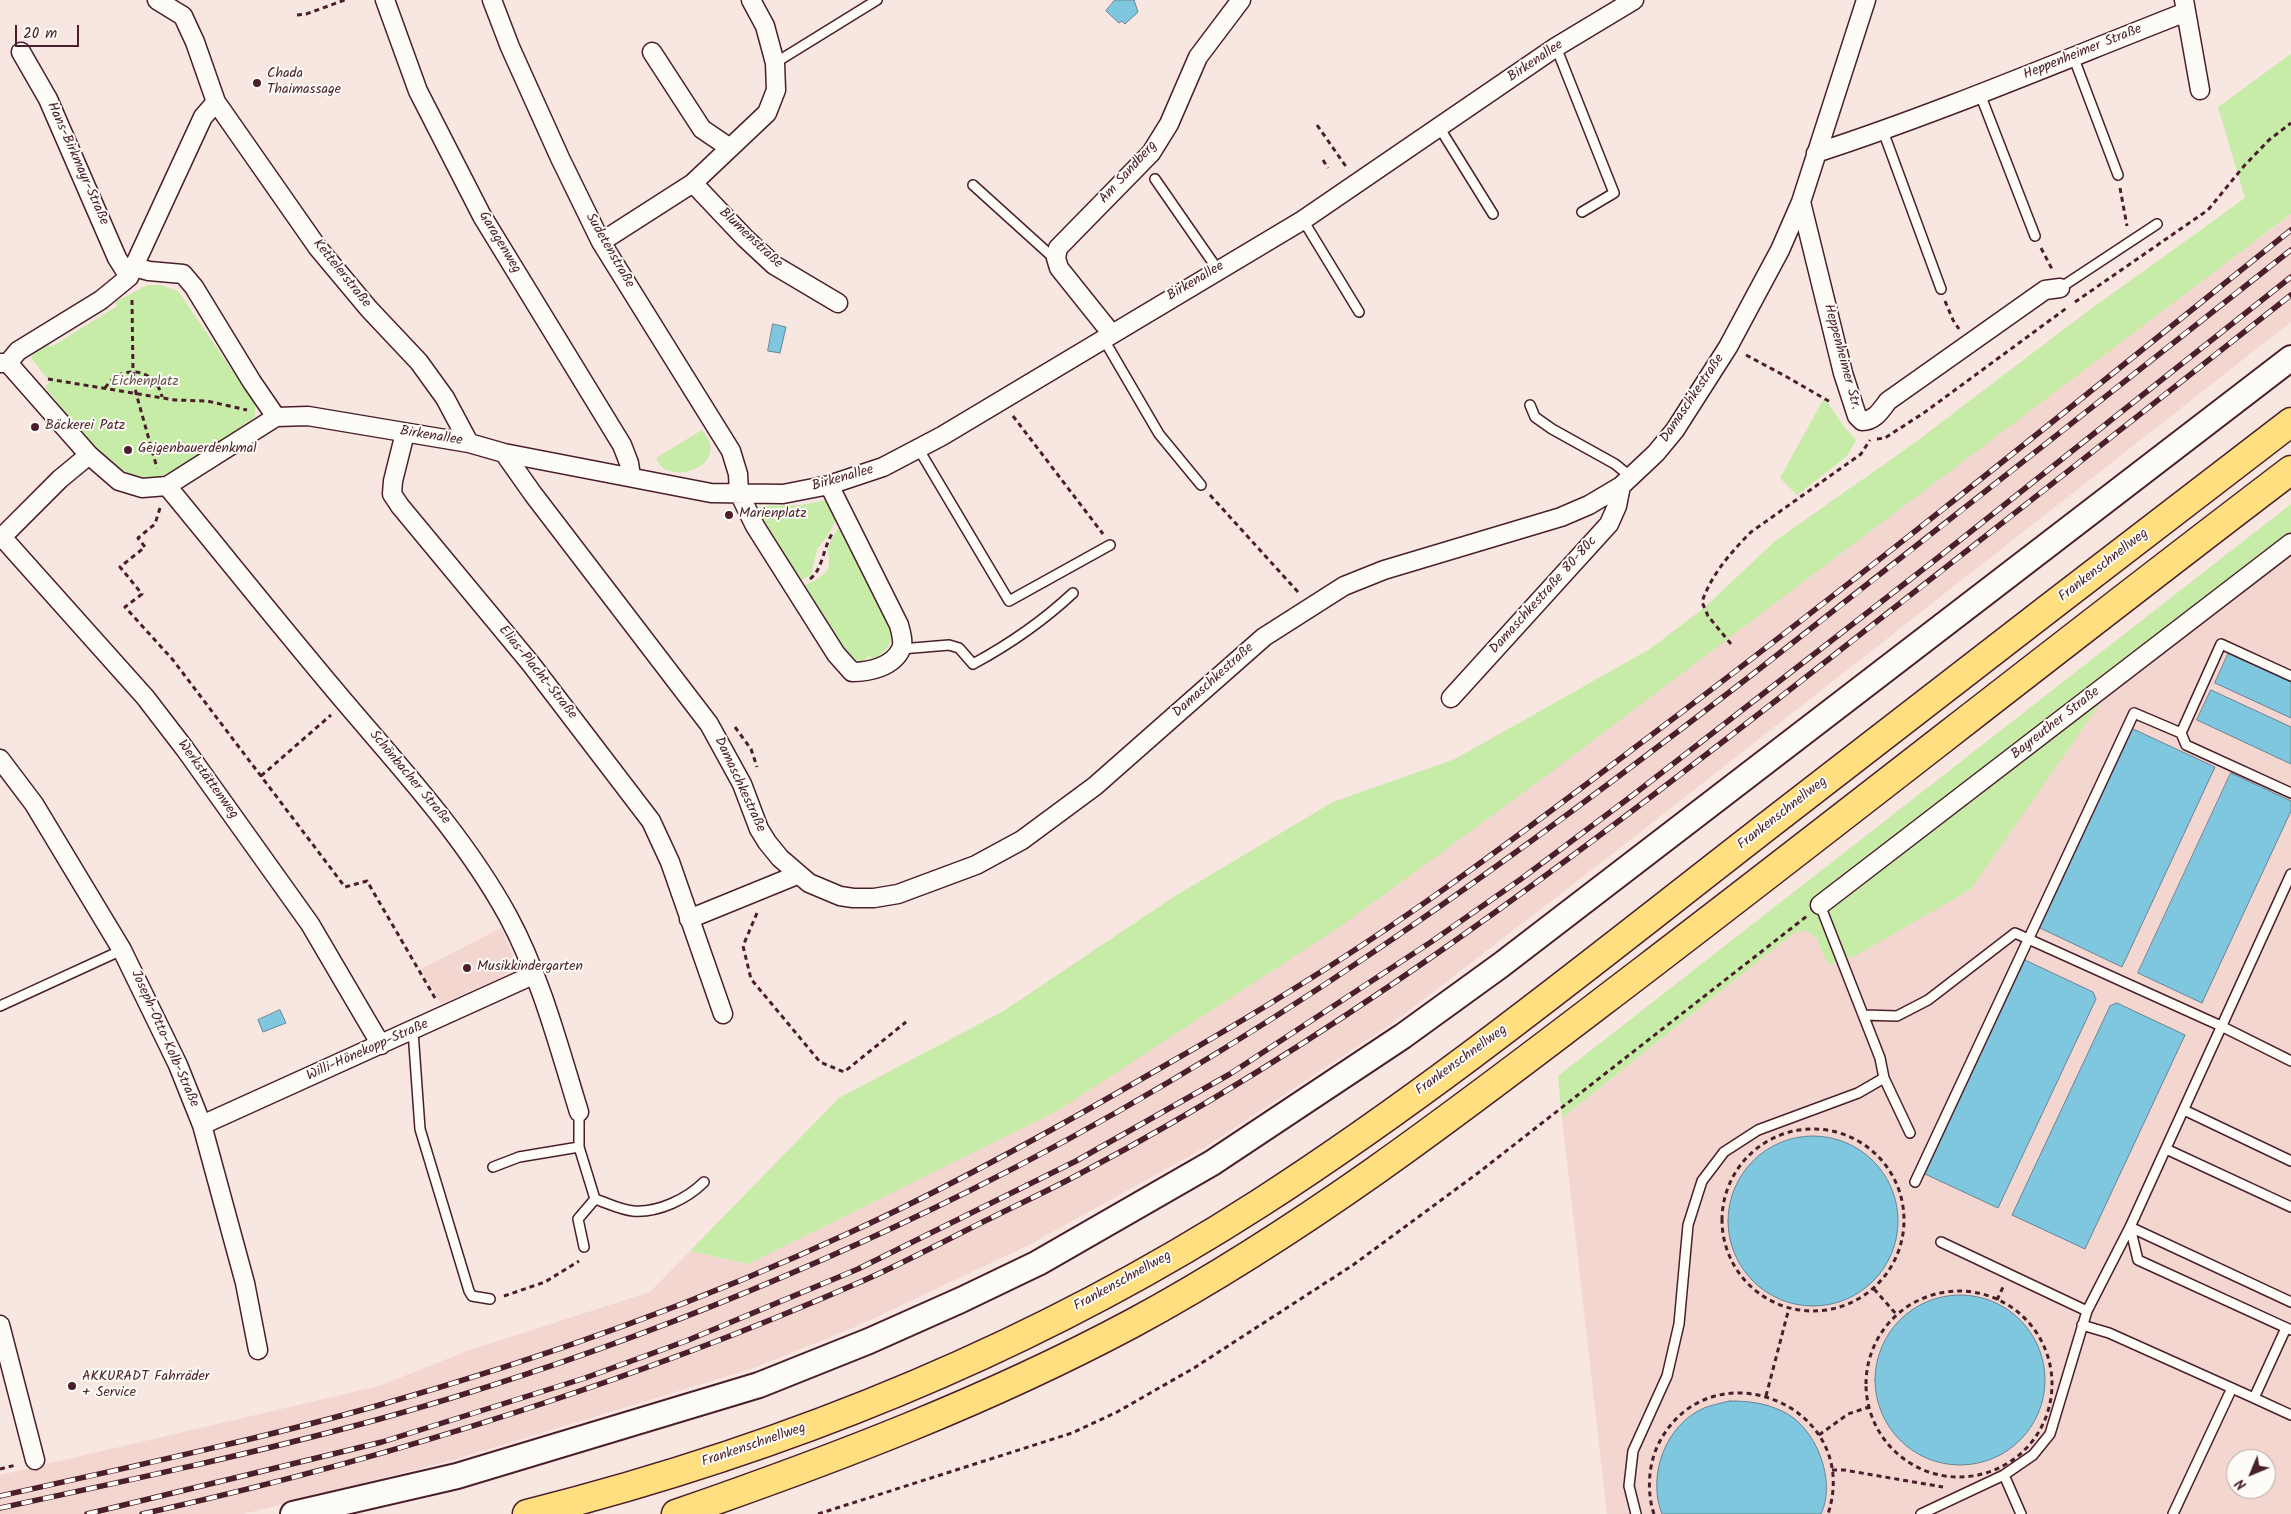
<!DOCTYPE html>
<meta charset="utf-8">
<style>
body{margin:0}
#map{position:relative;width:2291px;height:1514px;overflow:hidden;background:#f8e6e0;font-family:Kalam,sans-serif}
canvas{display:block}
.north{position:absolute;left:2226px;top:1449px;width:50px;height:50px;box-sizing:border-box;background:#fdfcf7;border:1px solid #b5a4a5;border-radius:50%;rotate:225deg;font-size:14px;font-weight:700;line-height:20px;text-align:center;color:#4a1f2b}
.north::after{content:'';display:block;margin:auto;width:18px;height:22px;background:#4a1f2b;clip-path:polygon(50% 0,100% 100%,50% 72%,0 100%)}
.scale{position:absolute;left:15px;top:25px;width:64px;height:22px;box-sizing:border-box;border:2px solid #4a1f2b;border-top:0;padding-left:6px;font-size:15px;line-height:18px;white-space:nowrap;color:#4a1f2b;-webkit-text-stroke:4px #fdfcf7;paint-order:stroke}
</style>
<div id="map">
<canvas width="2291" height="1514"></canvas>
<div class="north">N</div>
<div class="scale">20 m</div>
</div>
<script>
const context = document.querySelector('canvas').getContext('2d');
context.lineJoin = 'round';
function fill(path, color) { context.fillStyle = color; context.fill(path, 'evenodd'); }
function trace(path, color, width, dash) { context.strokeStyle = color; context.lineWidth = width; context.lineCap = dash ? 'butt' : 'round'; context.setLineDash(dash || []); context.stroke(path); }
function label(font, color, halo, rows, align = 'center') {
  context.font = font + ' Kalam,sans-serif'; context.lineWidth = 4; context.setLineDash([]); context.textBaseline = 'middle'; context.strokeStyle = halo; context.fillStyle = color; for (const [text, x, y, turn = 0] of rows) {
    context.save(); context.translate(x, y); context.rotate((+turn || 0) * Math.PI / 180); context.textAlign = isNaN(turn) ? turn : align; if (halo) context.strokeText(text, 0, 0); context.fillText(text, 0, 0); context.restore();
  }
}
fill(new Path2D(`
 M 2291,214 L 2291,322 L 1606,859 L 1394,1022 L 1204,1148 L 1029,1245 L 855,1327 L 751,1369 L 456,1459 L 244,1514 L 0,1514 L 0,1475 L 379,1386 L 467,1351 L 650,1292 L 690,1251 L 748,1264 L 2267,233 Z
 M 2291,551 L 2291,1514 L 1607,1514 L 1562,1118 L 1795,932 L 1806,931 L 1816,937 L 1828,965 L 2113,685 ZM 2236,1459 L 2266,1459 L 2266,1489 L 2236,1489 Z
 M 501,928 L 513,955 L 512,966 L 508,972 L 502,977 L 441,1004 L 421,969 Z`), '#f4d6d0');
fill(new Path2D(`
 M 2291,54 L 2291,214 L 1542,779 L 1341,926 L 1057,1111 L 748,1264 L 690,1251 L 839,1098 L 1002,1012 L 1175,896 L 1333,802 L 1455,759 L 1650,649 L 1704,608 L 1775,541 L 1913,444 L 2080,317 L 2245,198 L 2218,107 Z
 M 148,285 L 161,285 L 178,291 L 255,404 L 255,417 C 230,434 188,467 160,476 C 116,490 70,416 45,387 L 50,382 L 31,358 L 36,348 L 47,342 L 51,347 L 117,306 L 115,302 Z
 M 1823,400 L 1828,403 L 1845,428 L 1856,440 L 1847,456 L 1797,495 L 1780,478 Z
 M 702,430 C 705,434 709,439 710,444 C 715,468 680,479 663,468 C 660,466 658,461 656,458 Z
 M 827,500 L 838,517 L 827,537 L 817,549 L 811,575 L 802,580 L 797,580 L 757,513 L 760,506 L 801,505 Z
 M 2291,504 L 2291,551 L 2113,685 L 1971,889 L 1857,955 L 1828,965 L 1816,937 L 1806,931 L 1795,932 L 1562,1118 L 1558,1076 Z
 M 841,523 L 893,631 C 891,646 885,653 873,660 L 870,656 L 865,659 L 865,662 L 856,660 L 845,652 L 801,587 C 811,582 829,576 829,563 C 830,559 828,555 828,551 C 828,542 837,531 841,523 Z`), '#c6eca7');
const water = new Path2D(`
 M 1115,0 L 1134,0 L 1138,12 L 1125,24 L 1122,21 L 1119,23 L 1106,11 Z
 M 773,324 L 786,327 L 780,353 L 768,351 Z
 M 2229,652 L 2291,681 L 2291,718 L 2215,683 Z
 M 2211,690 L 2291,727 L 2291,764 L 2197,720 Z
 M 2131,728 L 2215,767 L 2122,967 L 2038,927 Z
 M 2231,773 L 2291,801 L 2291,811 L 2202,1003 L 2138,973 Z
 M 2025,960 L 2093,992 L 2096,999 L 1998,1208 L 1925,1174 Z
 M 2117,1003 L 2185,1035 L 2085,1249 L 2012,1215 L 2110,1006 Z
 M 280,1010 L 286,1023 L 263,1032 L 258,1020 Z
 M1728 1221a85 85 0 1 1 170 0a85 85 0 1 1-170 0Z
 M1875 1380a85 85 0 1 1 170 0a85 85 0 1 1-170 0Z
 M 1730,1401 C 1749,1401 1765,1403 1782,1411 C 1816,1426 1837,1481 1821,1514 L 1662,1514 C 1647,1476 1665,1425 1704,1408 C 1712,1405 1721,1403 1730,1401 Z`);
fill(water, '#7ec7de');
trace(water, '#698496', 1);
const lane = new Path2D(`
 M 1556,47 L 1614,193 L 1582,212
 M 2073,56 L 2118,175
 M 775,63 L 877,0
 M 1980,94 L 2035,236
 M 1439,127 L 1493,214
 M 1883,131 L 1941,289
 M 1155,179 L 1218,270
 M 973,185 L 1057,261
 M 1303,220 L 1359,312
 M 2060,288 L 2157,224
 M 1103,338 L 1159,434 L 1201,485
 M 1530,405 L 1535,417 L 1552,429 L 1615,464 L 1631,477
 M 918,448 L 1009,601 L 1110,545
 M 901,649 L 949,645 L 959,648 L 973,664 C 1010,644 1042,622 1073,593
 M 2181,733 L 2221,644 L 2291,676
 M 1820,905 L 1880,1058 L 1884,1078
 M 0,1006 L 122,950
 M 1863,1015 L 1897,1016 L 1928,1000 L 2015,933 L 2221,1026 L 2291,1061
 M 413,1031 L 420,1129 L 469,1291 L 472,1296 L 490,1299
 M 2184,1110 L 2291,1161
 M 579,1112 L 579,1147 L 595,1199 L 578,1219 L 584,1247
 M 2166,1149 L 2291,1207
 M 493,1167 L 519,1157 L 579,1147
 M 1915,1182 L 2134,713 L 2181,733 L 2186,745 L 2291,793
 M 595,1199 C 607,1203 621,1210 633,1211 C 658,1213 687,1199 704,1182
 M 2130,1227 L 2138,1260 L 2291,1330
 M 2130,1227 L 2291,1302
 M 1941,1242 L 2087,1311
 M 2082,1325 L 2109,1333 L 2254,1398 L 2286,1328
 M 2254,1398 L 2291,1415
 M 2004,1475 L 2021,1514
 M 1636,1514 L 1629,1486 L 1633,1451 L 1667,1376 L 1679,1324 L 1688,1225 L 1702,1181 L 1724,1152 L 1758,1130 L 1858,1093 L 1884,1078 L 1910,1133
 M 1921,1514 L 2004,1475 L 2033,1455 L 2050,1434 L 2087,1311 L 2130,1227 L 2291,874
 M 2173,1514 L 2232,1388`);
const street = new Path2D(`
 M 157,0 L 183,16 L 195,42 L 216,102 L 318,248 L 369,309 L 419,362 L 445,398 L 469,443
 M 385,0 L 418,91 L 482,216 L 622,445 L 629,463 L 631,476
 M 492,0 L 510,47 L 560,158 L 601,242 L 731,451 L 738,474 L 739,493 L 755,526 L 836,654 L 852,672 C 869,672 893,667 901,649 C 904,642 901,633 899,625 L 829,485
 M 2184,0 L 2200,90
 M 21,52 L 48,99 L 117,258 L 129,277
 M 652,52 L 702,129 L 730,148
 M 1816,153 C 1942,112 2063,60 2186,12
 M 693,183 L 745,238 L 774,265 L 838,303
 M 1801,202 L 1843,373 L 1857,416 L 1862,421 C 1875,421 1881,410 1888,401 L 2045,290 L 2060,288
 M 601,242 L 693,183 L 767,113 L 776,90 L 775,63 L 765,26 L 751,0
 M 134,267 L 149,271 L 183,274 L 194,287 L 252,382 L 276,417
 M 1111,333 L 1059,268 L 1056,258 L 1058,248 L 1151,153 L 1169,124 L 1198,57 L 1241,0
 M 0,363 L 8,363 L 89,455 L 119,481 L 142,488 L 167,486 L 276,417 L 308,416 L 469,443 L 504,453 L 711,493 L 783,494 L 829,485 L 883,467 L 942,436 L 1303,220 L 1556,47 L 1634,0
 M 8,363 L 18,351 L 101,300 L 129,277 L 203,117 L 216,102
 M 405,433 L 393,481 L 392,494 L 400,506 L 531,664 L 651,821 L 670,862 L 723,1014
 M 504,453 L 533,494 L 709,724 L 742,784 L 759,829 L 767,842 L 780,858 L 809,883 L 840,896 L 853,898 L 874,898 L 898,894 L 976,865 L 1022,840 L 1095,786 L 1264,637 L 1344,586 L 1384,570 L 1561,517 L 1589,505 L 1621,486 L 1656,453 L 1675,430 L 1728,347 L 1780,250 L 1801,202 L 1866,0
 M 167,486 C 228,560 287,634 349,707 C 406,774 465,838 508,916 C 540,975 559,1047 579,1112
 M 2,537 L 145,697 L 185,749 L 310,924 L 381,1045
 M 0,539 L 60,479 L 89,455
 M 1451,698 L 1609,524 L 1617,506 L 1621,486
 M 0,759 L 34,804 L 122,950 L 178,1065 L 202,1125 L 245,1283 L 258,1350
 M 1820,905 L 2291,543
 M 689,919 L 797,875
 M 202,1125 L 533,975
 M 0,1325 L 35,1460`);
const secondary = new Path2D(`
 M 293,1514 L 457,1476 L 759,1385 L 869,1341 L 961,1300 L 1038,1263 L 1212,1163 L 1403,1036 L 1501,965 L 2291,358`);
const highway = new Path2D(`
 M 527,1514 C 785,1449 1036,1347 1260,1203 C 1440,1087 1606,951 1775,820 C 1946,687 2119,554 2291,422
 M 676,1514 C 832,1460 987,1401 1133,1323 C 1316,1224 1480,1095 1644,970 C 1861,804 2074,635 2291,470`);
trace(lane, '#4a1f2b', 12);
trace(street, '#4a1f2b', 21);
trace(secondary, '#4a1f2b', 28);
trace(highway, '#4a1f2b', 31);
trace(new Path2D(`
 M 297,15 L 306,14 L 345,0
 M 1317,125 L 1347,168
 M 1323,160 L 1328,168
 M 2120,188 L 2127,226
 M 2041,248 L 2053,271
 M 132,300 L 133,372 L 136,393 L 157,468
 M 1945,301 L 1953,320 L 1959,329
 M 2075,302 L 2208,210 L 2244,166 L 2269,140 L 2291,123
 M 1746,355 L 1787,377 L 1832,403
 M 48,379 L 175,400 L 207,401 L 247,410
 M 105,388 C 121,363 156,368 162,397
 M 1013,416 L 1103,534
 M 1877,439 L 1885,438 L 1925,412 L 2068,307
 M 1210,495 L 1298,592
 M 160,508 L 155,524 L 138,538 L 145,547 L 120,567 L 142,594 L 125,607 L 173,660 L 345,887 L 367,881 L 435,998
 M 810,579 C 823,569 823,548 832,534
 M 1731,644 L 1708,616 L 1702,602 C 1711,575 1731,552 1751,532 L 1861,454 L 1870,440
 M 735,727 L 751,749 L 757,767
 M 261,776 L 331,715
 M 757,913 L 743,946 L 751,979 L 820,1062 L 844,1072 L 906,1022
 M1722 1220a91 91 0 1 1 182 0a91 91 0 1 1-182 0Z
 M 1874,1289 L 1897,1315
 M1866 1384a93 93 0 1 1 186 0a93 93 0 1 1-186 0Z
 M 504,1296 L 545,1282 L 579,1261
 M 1997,1300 L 2003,1287
 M 1766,1396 L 1789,1308
 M 1819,1435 L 1848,1414 L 1869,1407
 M 0,1469 L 16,1465
 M 1832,1470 L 1844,1470 L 1943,1487
 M 818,1514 L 1072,1433 L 1117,1412 L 1194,1368 L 1353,1265 L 1478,1173 L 1807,916
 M 1654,1514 C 1647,1493 1648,1468 1657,1447 C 1706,1342 1864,1404 1828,1514`), '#4a1f2b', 3, [5, 4]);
trace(lane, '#fdfcf7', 9);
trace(street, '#fdfcf7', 18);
trace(secondary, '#fdfcf7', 24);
trace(highway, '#ffdf80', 28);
const rail = new Path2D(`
 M 0,1496 C 126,1468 252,1441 376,1406 C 538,1360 698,1303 851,1232 C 956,1184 1057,1128 1157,1070 C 1245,1020 1334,966 1417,908 C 1505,847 1589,782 1674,718 C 1883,560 2087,394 2291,230
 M 0,1508 C 126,1481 252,1454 376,1420 C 581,1363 780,1285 971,1190 C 1254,1049 1509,863 1758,670 C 1937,531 2113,390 2291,250
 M 87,1514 L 382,1442 L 585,1378 L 686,1341 L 858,1269 L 1076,1161 L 1230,1074 L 1431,942 L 1521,879 L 1633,795 L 1935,560 L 2291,277
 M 142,1514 C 387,1459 627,1384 858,1283 C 904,1263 948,1239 993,1217 C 1023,1202 1054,1188 1083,1172 C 1331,1041 1557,871 1778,699 C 1950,565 2120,430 2291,295`);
trace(rail, '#4a1f2b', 5.5);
trace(rail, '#fdfcf7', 4, [11]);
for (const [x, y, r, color] of [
 [257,83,5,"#4a1f2b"],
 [35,427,5,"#4a1f2b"],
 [128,450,5,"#4a1f2b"],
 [729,515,5,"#4a1f2b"],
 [467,968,5,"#4a1f2b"],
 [72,1386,5,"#4a1f2b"]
]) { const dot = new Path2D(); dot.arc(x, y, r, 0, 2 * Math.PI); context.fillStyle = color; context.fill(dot); trace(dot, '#fdfcf7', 2); }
label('14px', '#4a1f2b', '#fdfcf7', [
 ["Heppenheimer Straße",2083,53,-22],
 ["Birkenallee",1536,62,-34],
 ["Hans-Birkmayr-Straße",77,164,66],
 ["Am Sandberg",1129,173,-48],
 ["Blumenstraße",750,239,43],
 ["Garagenweg",499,243,59],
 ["Sudetenstraße",609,251,60],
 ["Kettelerstraße",341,274,51],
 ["Birkenallee",1196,282,-31],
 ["Heppenheimer Str.",1841,357,75],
 ["Damaschkestraße",1693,399,-56],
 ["Birkenallee",431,437,9],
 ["Birkenallee",843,479,-16],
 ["Frankenschnellweg",2104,566,-38],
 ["Damaschkestraße 80-80c",1544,596,-48],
 ["Elias-Placht-Straße",537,673,51],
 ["Damaschkestraße",1214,681,-42],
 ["Bayreuther Straße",2056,724,-38],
 ["Schönbacher Straße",409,778,50],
 ["Werkstättenweg",207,780,54],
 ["Damaschkestraße",739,785,65],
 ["Frankenschnellweg",1783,814,-38],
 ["Joseph-Otto-Kolb-Straße",164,1039,66],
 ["Willi-Hönekopp-Straße",368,1051,-24],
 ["Frankenschnellweg",1462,1061,-36],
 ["Frankenschnellweg",1123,1282,-29],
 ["Frankenschnellweg",754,1446,-19]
]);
label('14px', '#4a1f2b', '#fdfcf7', [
 ["Chada",267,75],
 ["Thaimassage",267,91],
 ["Bäckerei Patz",45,427],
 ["Geigenbauerdenkmal",138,450],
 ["Marienplatz",739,515],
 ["Musikkindergarten",477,968],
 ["AKKURADT Fahrräder",82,1378],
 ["+ Service",82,1394]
], 'left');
label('14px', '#69524a', '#fdfcf7', [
 ["Eichenplatz",145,383]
]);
</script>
